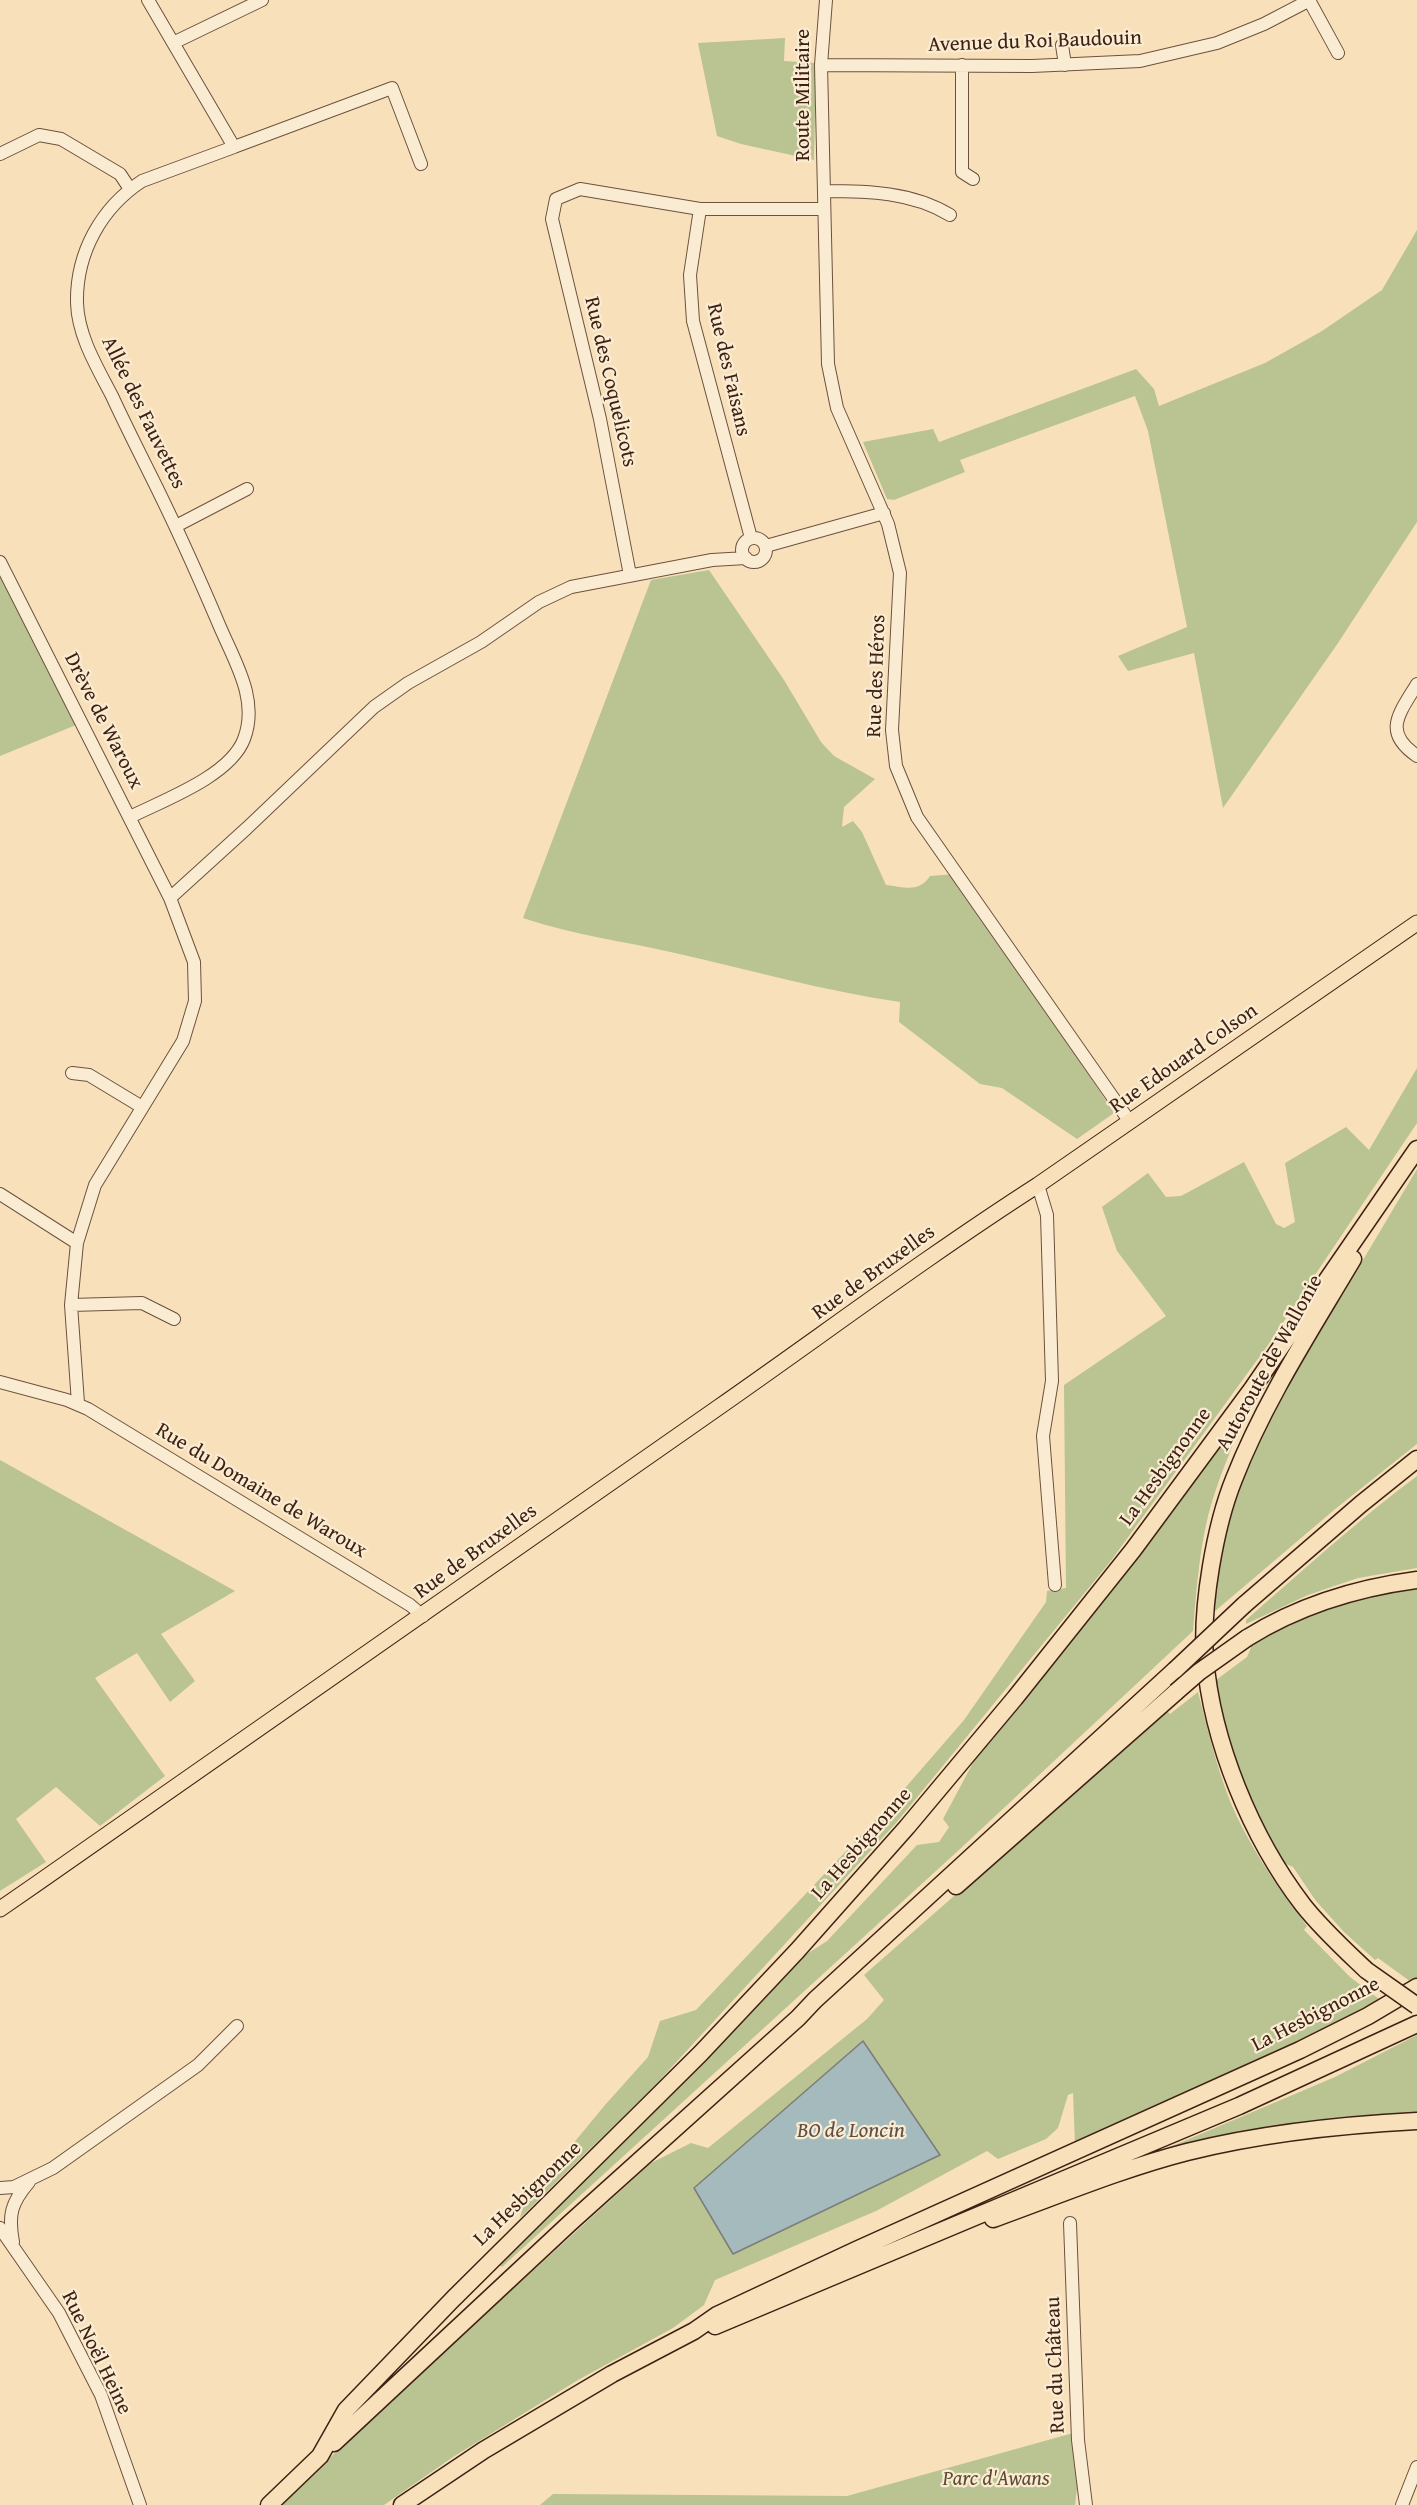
<!DOCTYPE html>
<meta charset="utf-8">
<style>
body{margin:0}
canvas{display:block;background:#f8e1ba}
</style>
<canvas width="1417" height="2505"></canvas>
<script>
const context = document.querySelector('canvas').getContext('2d');
context.lineJoin = 'round';
function fill(path, color) { context.fillStyle = color; context.fill(path, 'evenodd'); }
function trace(path, color, width, dash) { context.strokeStyle = color; context.lineWidth = width; context.lineCap = dash ? 'butt' : 'round'; context.setLineDash(dash || []); context.stroke(path); }
function label(font, color, halo, rows, align = 'center') {
  context.font = font + ' "Gentium Book Plus",serif'; context.lineWidth = 4.5; context.setLineDash([]); context.textBaseline = 'middle'; context.strokeStyle = halo; context.fillStyle = color; for (const [text, x, y, turn = 0] of rows) {
    context.save(); context.translate(x, y); context.rotate((+turn || 0) * Math.PI / 180); context.textAlign = isNaN(turn) ? turn : align; if (halo) context.strokeText(text, 0, 0); context.fillText(text, 0, 0); context.restore();
  }
}
fill(new Path2D(`
 M 785,38 L 784,61 L 816,63 L 814,160 L 741,144 L 717,136 L 698,43 Z
 M 1417,230 L 1417,522 L 1338,643 L 1223,808 L 1194,653 L 1128,671 L 1118,656 L 1187,627 L 1148,431 L 1135,396 L 960,460 L 965,472 L 894,500 L 887,499 L 863,442 L 933,429 L 939,442 L 1136,369 L 1154,389 L 1159,406 L 1265,363 L 1322,331 L 1382,290 Z
 M 709,570 L 784,680 L 821,742 L 834,756 L 875,779 C 865,788 855,797 844,807 L 842,827 L 853,821 L 862,832 L 886,885 C 904,887 919,893 930,876 L 956,874 L 1114,1113 L 1077,1139 L 1002,1088 L 980,1084 L 899,1022 L 900,1002 C 824,991 750,970 675,953 C 623,941 574,935 523,918 L 651,580 Z
 M 0,571 L 81,723 L 0,756 Z
 M 1417,1068 L 1417,1123 L 1268,1345 L 1110,1562 L 896,1823 L 658,2082 L 520,2218 L 524,2203 L 605,2105 L 648,2057 L 660,2021 L 696,2010 L 899,1795 L 964,1720 L 1046,1602 L 1047,1591 L 1066,1588 L 1064,1385 L 1166,1316 L 1117,1251 L 1102,1207 L 1148,1173 L 1166,1197 L 1181,1196 L 1244,1162 L 1276,1224 L 1284,1228 L 1295,1222 L 1285,1163 L 1346,1127 L 1369,1150 Z
 M 1417,1169 L 1417,1444 L 1334,1510 L 1214,1612 L 1217,1571 L 1225,1528 L 1242,1471 L 1268,1420 Z
 M 1245,1416 C 1231,1449 1217,1482 1208,1516 C 1199,1554 1196,1593 1193,1631 L 960,1849 L 502,2267 L 498,2264 L 799,1959 L 827,1941 L 917,1845 L 939,1842 L 949,1827 L 943,1819 L 974,1761 L 1102,1603 L 1226,1437 Z
 M 0,1460 L 235,1591 L 161,1634 L 195,1681 L 170,1702 L 137,1653 L 95,1678 L 165,1776 L 100,1826 L 56,1787 L 16,1819 L 46,1862 L 0,1891 Z
 M 1417,1476 L 1417,1568 L 1358,1578 L 1308,1595 L 1246,1624 L 1246,1620 C 1302,1571 1357,1521 1417,1476 Z
 M 1417,1588 L 1417,1978 L 1411,1982 L 1378,1958 L 1375,1960 L 1344,1932 L 1316,1901 L 1293,1867 L 1282,1862 L 1257,1820 L 1239,1776 L 1226,1731 L 1216,1680 L 1247,1657 L 1253,1643 L 1303,1618 L 1339,1604 L 1385,1592 Z
 M 1198,1692 C 1209,1734 1219,1778 1237,1817 C 1256,1856 1281,1892 1307,1926 L 1304,1930 L 1350,1977 L 1379,1999 L 1325,2030 L 1075,2145 L 1073,2093 L 1068,2095 L 1058,2128 L 1046,2139 L 998,2159 L 987,2151 L 876,2211 L 715,2280 L 704,2305 L 673,2328 L 578,2380 L 453,2457 L 384,2505 L 282,2505 L 350,2438 L 651,2163 L 691,2143 L 708,2148 L 867,2019 L 884,2000 L 864,1975 L 1166,1710 L 1170,1714 Z
 M 1417,2035 L 1417,2114 L 1171,2150 L 1170,2147 L 1335,2077 Z
 M 1084,2430 L 1075,2505 L 540,2505 L 553,2494 L 847,2496 Z`), '#bac392');
const water = new Path2D(`
 M 863,2041 L 940,2155 L 733,2254 L 694,2188 Z`);
fill(water, '#a5babc');
trace(water, '#7c7d79', 1.5);
const minor = new Path2D(`
 M 826,0 L 821,65 L 828,364 L 837,408 L 888,524 L 900,573 L 892,730 L 896,766 L 917,817 L 1130,1122
 M 1309,0 L 1338,53
 M 173,43 L 262,0
 M 1062,45 L 1065,65
 M 821,65 L 1032,66 L 1140,61 L 1217,43 L 1264,24 L 1310,0
 M 962,65 L 962,172 L 973,179
 M 234,147 L 392,88 L 421,164
 M 0,154 L 39,135 L 61,139 L 120,174 L 130,189
 M 824,191 C 868,191 912,192 950,215
 M 700,209 L 690,275 L 693,321 L 751,538
 M 176,526 L 247,489
 M742 550a12 12 0 1 1 24 0a12 12 0 1 1-24 0Z
 M 766,546 L 884,513
 M 0,562 L 170,898 L 194,962 L 195,1001 L 183,1041 L 95,1185 L 77,1243 L 71,1305 L 78,1403
 M 630,575 L 600,419 L 552,219 L 556,199 L 580,189 L 700,209 L 824,209
 M 1417,684 C 1399,714 1382,732 1417,756
 M 130,817 C 164,800 230,776 244,739 C 259,700 235,662 220,627 C 198,575 175,524 150,474 C 137,448 124,422 112,396 C 97,367 78,336 77,303 C 76,253 101,208 142,181 L 234,147 L 148,0
 M 170,898 L 247,828 L 374,707 L 408,683 L 481,642 L 539,602 L 571,587 L 712,560 L 746,558
 M 72,1073 L 89,1075 L 142,1107
 M 1038,1185 L 1047,1215 L 1052,1381 L 1043,1436 L 1055,1585
 M 0,1194 L 77,1243
 M 71,1305 L 142,1303 L 174,1319
 M 0,1382 L 67,1400 L 88,1409 L 410,1605 L 423,1616
 M 0,2188 L 14,2187 L 53,2168 L 198,2065 L 237,2026
 M 1070,2223 L 1078,2440 L 1086,2505
 M 0,2228 L 59,2313 L 101,2395 L 140,2505
 M 13,2242 C 8,2215 11,2203 29,2182
 M 1402,2505 L 1417,2467`);
const major = new Path2D(`
 M 0,1909 C 241,1743 480,1574 719,1407 C 825,1333 929,1255 1038,1185 L 1417,923`);
const highway = new Path2D(`
 M 1353,1259 C 1311,1330 1264,1402 1234,1479 C 1215,1526 1201,1607 1205,1658 C 1212,1742 1251,1837 1303,1905 C 1321,1928 1344,1949 1366,1970
 M 1244,1605 L 1361,1504 L 1417,1459
 M 1247,1638 C 1300,1605 1356,1588 1417,1580
 M 956,1886 L 1176,1692
 M 993,2219 C 1057,2196 1121,2169 1187,2152 C 1263,2133 1339,2125 1417,2121
 M 715,2326 L 1239,2106 L 1417,2024
 M 334,2443 L 570,2223 L 798,2018 L 815,2000 L 1175,1670
 M 269,2505 L 320,2456 L 346,2410 L 453,2299 L 701,2053 L 797,1951 L 907,1827 L 1015,1698 L 1133,1550 L 1252,1389 L 1417,1149
 M 402,2505 L 484,2450 L 612,2374 L 694,2331 L 717,2315 L 856,2250 L 1300,2050 L 1368,2016 L 1417,1987`);
trace(minor, '#6d513e', 14);
trace(major, '#3f2114', 17);
trace(highway, '#3f2114', 19);
trace(minor, '#faecd2', 12);
trace(major, '#f8e1ba', 15);
trace(highway, '#f8e1ba', 16);
const highwayBridge = new Path2D(`
 M 1175,1670 L 1244,1605
 M 1176,1692 L 1199,1672 L 1247,1638
 M 1366,1970 L 1417,2006`);
trace(highwayBridge, '#3f2114', 19, []);
trace(highwayBridge, '#f8e1ba', 16);
label('21px', '#3f2114', '#faecd2', [
 ["Avenue du Roi Baudouin",1035,42,-2],
 ["Route Militaire",804,95,-90],
 ["Rue des Faisans",728,370,77],
 ["Rue des Coquelicots",610,382,77],
 ["Allée des Fauvettes",143,413,64],
 ["Rue des Héros",877,676,-88],
 ["Drève de Waroux",103,721,63],
 ["Rue Edouard Colson",1184,1059,-35],
 ["Rue de Bruxelles",874,1273,-36],
 ["Autoroute de Wallonie",1270,1363,-61],
 ["La Hesbignonne",1166,1467,-54],
 ["Rue du Domaine de Waroux",261,1491,31],
 ["Rue de Bruxelles",476,1552,-36],
 ["La Hesbignonne",862,1844,-49],
 ["La Hesbignonne",1316,2015,-27],
 ["La Hesbignonne",528,2194,-44],
 ["Rue Noël Heine",96,2353,64],
 ["Rue du Château",1056,2365,-92]
]);
label('italic 21px', '#5e4a34', '#faecd2', [
 ["Parc d'Awans",996,2480]
]);
label('italic 22px', '#5e4f46', '#faecd2', [
 ["BO de Loncin",851,2131]
]);
</script>
